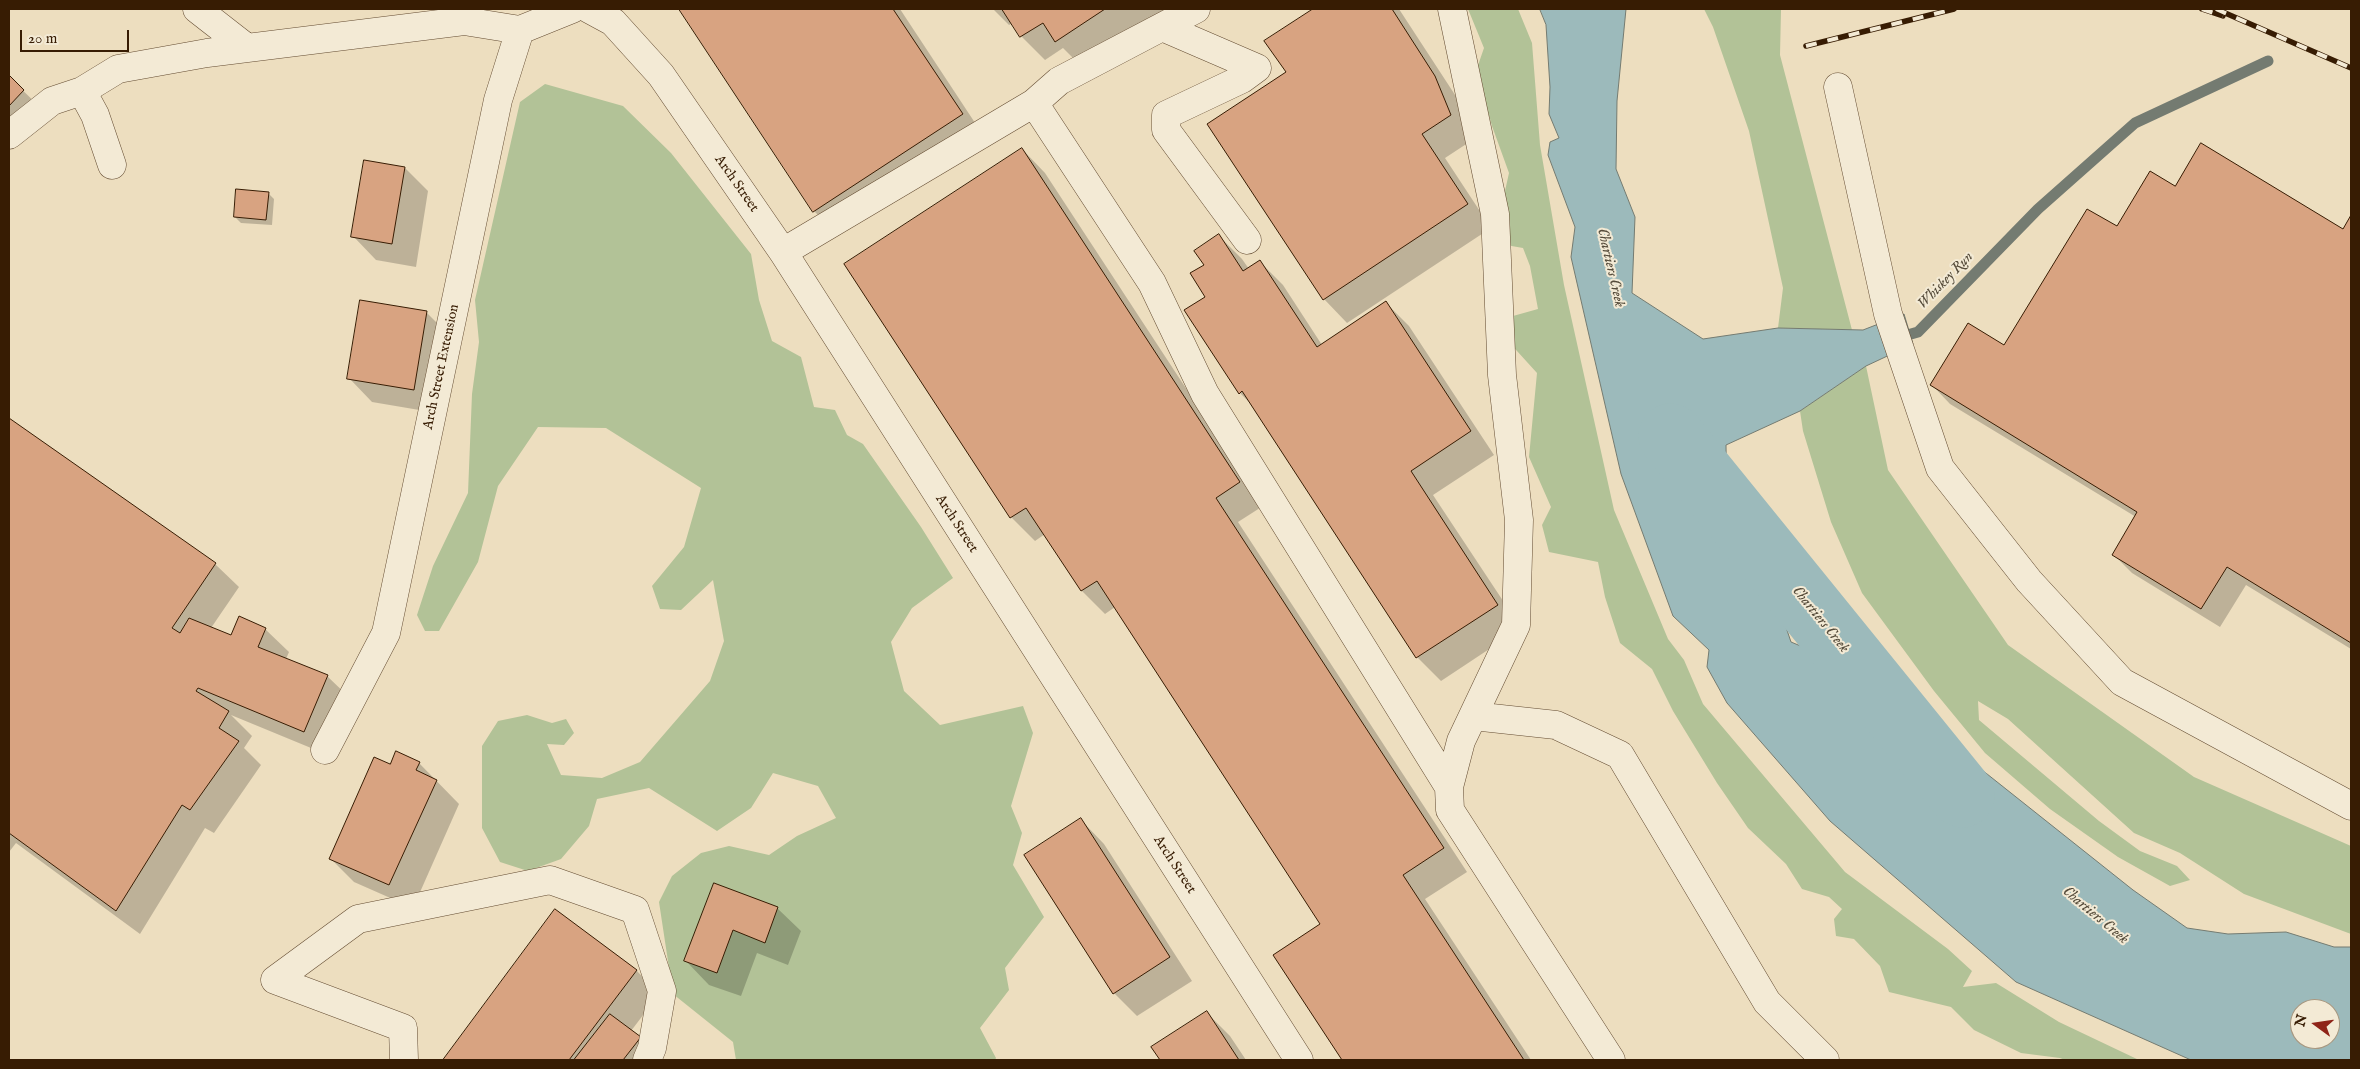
<!DOCTYPE html>
<style>
body{margin:0}
#map{position:relative;width:2360px;height:1069px;overflow:hidden;background:#eddebf;font-family:"IM FELL English",serif}
canvas{display:block}
.frame{position:absolute;inset:0;border:10px solid #371c03;pointer-events:none}
.north{position:absolute;left:2290px;top:999px;width:50px;height:50px;box-sizing:border-box;background:#f3ead5;border:1px solid #a89881;border-radius:50%;rotate:284deg;font-size:14px;font-weight:700;line-height:20px;text-align:center;color:#371c03}
.north::after{content:'';display:block;margin:auto;width:18px;height:22px;background:#8f2418;clip-path:polygon(50% 0,100% 100%,50% 72%,0 100%)}
.scale{position:absolute;left:20px;top:30px;width:109px;height:22px;box-sizing:border-box;border:2px solid #371c03;border-top:0;padding-left:6px;font-size:15px;line-height:18px;white-space:nowrap;color:#371c03;-webkit-text-stroke:4px #f3ead5;paint-order:stroke}
</style>
<div id="map">
<canvas width="2360" height="1069"></canvas>
<div class="frame"></div>
<div class="north">N</div>
<div class="scale">20 m</div>
</div>
<script>
const context = document.querySelector('canvas').getContext('2d');
context.lineJoin = 'round';
function fill(path, color) { context.fillStyle = color; context.fill(path, 'evenodd'); }
function trace(path, color, width, dash) { context.strokeStyle = color; context.lineWidth = width; context.lineCap = dash ? 'butt' : 'round'; context.setLineDash(dash || []); context.stroke(path); }
function label(font, color, halo, rows, align = 'center') {
  context.font = font + ' "IM FELL English",serif'; context.lineWidth = 4; context.setLineDash([]); context.textBaseline = 'middle'; context.strokeStyle = halo; context.fillStyle = color; for (const [text, x, y, turn = 0] of rows) {
    context.save(); context.translate(x, y); context.rotate((+turn || 0) * Math.PI / 180); context.textAlign = isNaN(turn) ? turn : align; if (halo) context.strokeText(text, 0, 0); context.fillText(text, 0, 0); context.restore();
  }
}
fill(new Path2D(`
 M 1468,9 L 1518,9 L 1532,43 L 1540,145 L 1564,285 L 1614,510 L 1668,639 L 1684,660 L 1703,704 L 1845,872 L 1948,949 L 1972,971 L 1963,987 L 1996,983 L 2059,1022 L 2139,1060 L 2065,1060 L 2060,1058 L 2021,1053 L 1974,1030 L 1951,1007 L 1889,992 L 1880,966 L 1854,939 L 1836,936 L 1834,919 L 1842,909 L 1829,897 L 1802,889 L 1786,864 L 1748,828 L 1717,783 L 1673,711 L 1652,669 L 1620,643 L 1605,597 L 1598,562 L 1549,552 L 1542,525 L 1551,507 L 1529,457 L 1537,373 L 1507,340 L 1513,316 L 1538,309 L 1530,266 L 1523,248 L 1506,245 L 1503,200 L 1509,173 L 1492,126 L 1476,71 L 1484,48 Z
 M 1704,9 L 1781,9 L 1780,55 L 1852,330 L 1778,328 L 1783,288 L 1749,131 L 1713,27 Z
 M 545,84 L 623,106 L 671,153 L 751,254 L 759,300 L 772,341 L 801,357 L 814,407 L 835,410 L 847,435 L 863,444 L 921,527 L 953,578 L 912,608 L 891,642 L 904,691 L 940,725 L 1023,706 L 1033,733 L 1011,806 L 1022,833 L 1013,865 L 1044,917 L 1005,968 L 1009,990 L 980,1028 L 996,1058 L 995,1060 L 736,1060 L 733,1042 L 673,994 L 659,902 L 672,876 L 701,853 L 729,846 L 769,855 L 797,836 L 836,818 L 818,786 L 773,773 L 751,808 L 717,831 L 649,788 L 597,799 L 589,826 L 561,859 L 528,871 L 500,862 L 482,828 L 482,746 L 498,721 L 527,715 L 552,723 L 566,719 L 574,733 L 564,745 L 547,744 L 561,775 L 602,778 L 640,762 L 710,681 L 724,641 L 713,580 L 681,610 L 660,609 L 652,586 L 684,547 L 701,488 L 606,428 L 538,427 L 498,486 L 478,562 L 439,631 L 425,631 L 417,615 L 433,566 L 468,493 L 472,394 L 479,342 L 475,300 L 520,102 Z
 M 1866,366 L 1888,470 L 2008,645 L 2194,777 L 2351,846 L 2351,934 L 2244,894 L 2180,853 L 2134,833 L 2008,719 L 1978,701 L 1979,720 L 2099,821 L 2140,851 L 2177,866 L 2190,880 L 2170,886 L 2118,857 L 2050,809 L 1985,753 L 1934,691 L 1862,593 L 1831,522 L 1803,431 L 1800,411 Z`), '#b2c297');
const water = new Path2D(`
 M 1540,9 L 1626,9 L 1617,101 L 1616,169 L 1635,217 L 1632,293 L 1703,339 L 1778,328 L 1863,330 L 1904,314 L 1913,344 L 1866,366 L 1800,411 L 1726,445 L 1727,523 L 1771,583 L 1791,642 L 1827,657 L 1866,724 L 1919,725 L 1972,762 L 2133,890 L 2187,928 L 2228,934 L 2286,932 L 2334,947 L 2351,947 L 2351,1060 L 2191,1060 L 2016,982 L 1830,821 L 1727,703 L 1707,667 L 1709,650 L 1673,616 L 1621,474 L 1571,257 L 1575,227 L 1548,155 L 1550,142 L 1559,138 L 1549,114 L 1550,87 L 1546,25 ZM 2300,1009 L 2330,1009 L 2330,1039 L 2300,1039 Z`);
fill(water, '#9cbabb');
trace(water, '#747b71', 1);
fill(new Path2D(`
 M 680,9 L 900,9 L 985,138 L 838,235 L 814,211 Z
 M 993,9 L 1165,9 L 1079,64 L 1063,48 L 1045,60 L 1021,36 L 1013,23 L 1009,25 Z
 M 1315,9 L 1399,9 L 1459,101 L 1474,139 L 1445,158 L 1491,228 L 1347,323 L 1324,299 L 1287,73 L 1266,41 Z
 M 9,77 L 47,114 L 9,129 Z
 M 1022,149 L 1045,173 L 1263,506 L 1238,522 L 1467,872 L 1425,899 L 1531,1060 L 1344,1060 L 1275,955 L 1322,924 L 1115,607 L 1105,614 L 1081,590 L 1045,534 L 1035,541 L 1011,517 L 846,264 Z
 M 405,168 L 428,191 L 416,267 L 376,260 L 353,236 Z
 M 2176,188 L 2343,231 L 2351,218 L 2351,649 L 2246,585 L 2220,627 L 2132,573 L 2113,554 L 2136,517 L 1950,404 L 1932,385 L 2005,347 L 2117,228 Z
 M 268,193 L 274,199 L 272,225 L 241,223 L 235,217 Z
 M 1219,236 L 1242,259 L 1249,269 L 1260,262 L 1283,285 L 1322,345 L 1386,303 L 1409,326 L 1494,455 L 1433,495 L 1521,628 L 1441,681 L 1417,657 L 1254,407 L 1240,393 L 1186,311 L 1207,297 L 1205,265 Z
 M 426,312 L 450,336 L 437,413 L 372,402 L 349,378 Z
 M 9,419 L 215,564 L 239,587 L 211,628 L 231,637 L 265,629 L 289,652 L 286,659 L 327,676 L 351,699 L 328,755 L 231,715 L 252,736 L 244,748 L 261,765 L 214,833 L 205,828 L 140,934 L 16,843 L 9,852 Z
 M 419,763 L 459,804 L 413,908 L 354,882 L 331,859 L 391,766 Z
 M 1081,820 L 1104,844 L 1192,981 L 1137,1016 L 1114,993 Z
 M 714,884 L 777,908 L 801,931 L 788,965 L 757,953 L 741,996 L 709,985 L 686,961 Z
 M 556,911 L 636,970 L 659,994 L 631,1031 L 663,1060 L 445,1060 Z
 M 1206,1012 L 1230,1036 L 1246,1060 L 1161,1060 L 1153,1048 Z`), '#0003');
trace(new Path2D(`
 M 1897,338 L 1918,332 L 2038,209 L 2135,123 L 2268,61`), '#747b71', 11);
trace(new Path2D(`
 M 1671,436 L 1962,795`), '#9cbabb', 65);
const building = new Path2D(`
 M 679,9 L 893,9 L 963,114 L 813,212 Z
 M 1002,9 L 1105,9 L 1055,42 L 1043,23 L 1020,37 Z
 M 1313,9 L 1392,9 L 1435,76 L 1451,115 L 1422,134 L 1468,204 L 1323,300 L 1207,124 L 1286,72 L 1264,41 Z
 M 9,75 L 24,90 L 9,106 Z
 M 2201,143 L 2343,229 L 2351,215 L 2351,643 L 2227,567 L 2201,609 L 2112,555 L 2137,512 L 1930,385 L 1968,323 L 2004,345 L 2087,209 L 2117,226 L 2150,171 L 2175,186 Z
 M 1022,148 L 1240,482 L 1216,498 L 1444,848 L 1403,875 L 1524,1060 L 1342,1060 L 1273,955 L 1320,924 L 1097,581 L 1081,591 L 1026,508 L 1010,518 L 844,264 Z
 M 364,160 L 405,167 L 392,244 L 351,237 Z
 M 236,189 L 269,192 L 266,220 L 234,217 Z
 M 1219,234 L 1243,271 L 1260,260 L 1317,347 L 1386,301 L 1471,431 L 1411,471 L 1498,605 L 1416,658 L 1242,391 L 1239,394 L 1184,310 L 1205,297 L 1190,273 L 1204,265 L 1194,251 Z
 M 360,300 L 427,311 L 414,390 L 347,379 Z
 M 9,418 L 216,563 L 172,628 L 180,633 L 189,618 L 231,635 L 239,616 L 266,628 L 258,647 L 328,675 L 304,732 L 198,688 L 196,691 L 229,711 L 219,728 L 239,741 L 190,810 L 182,805 L 116,911 L 9,833 Z
 M 396,751 L 420,762 L 416,770 L 437,780 L 389,885 L 329,859 L 374,757 L 390,764 Z
 M 1081,818 L 1170,957 L 1113,994 L 1024,855 Z
 M 714,883 L 778,907 L 765,943 L 733,930 L 717,973 L 684,961 Z
 M 555,909 L 637,970 L 569,1060 L 443,1060 Z
 M 1207,1011 L 1239,1060 L 1160,1060 L 1151,1047 Z
 M 610,1014 L 641,1037 L 623,1060 L 574,1060 Z`);
fill(building, '#d8a381');
trace(building, '#371c03', 1);
const minor = new Path2D(`
 M 197,9 L 247,48
 M 589,9 L 613,22 L 661,75 L 783,252 L 1299,1060
 M 1452,9 L 1495,214 L 1502,375 L 1519,520 L 1516,625 L 1461,741 L 1449,787 L 1450,810 L 1611,1060
 M 1162,27 L 1257,68 L 1242,79 L 1166,115 L 1166,130 L 1247,240
 M 1838,87 L 1888,314 L 1940,468 L 2029,581 L 2122,682 L 2351,806
 M 82,91 L 95,115 L 112,165
 M 1034,103 L 1059,81 L 1196,9
 M 9,135 L 52,101 L 82,91 L 118,69 L 207,53 L 464,21 L 520,30
 M 783,252 L 1034,103 L 1152,283 L 1205,394 L 1449,787
 M 1473,716 L 1556,725 L 1620,755 L 1767,1002 L 1825,1060
 M 325,750 L 386,633 L 498,100 L 520,30 L 572,9
 M 275,980 L 358,919 L 550,880 L 635,910 L 662,991 L 652,1048 L 647,1060
 M 275,980 L 403,1028 L 404,1060`);
trace(minor, '#644c32', 29);
trace(minor, '#f3ead5', 28);
const rail = new Path2D(`
 M 2202,9 L 2223,16
 M 2216,9 L 2351,68
 M 1806,46 L 1954,9`);
trace(rail, '#371c03', 5.5);
trace(rail, '#f3ead5', 4, [11]);
label('14px', '#371c03', '#f3ead5', [
 ["Arch Street",736,184,55],
 ["Arch Street Extension",442,367,-78],
 ["Arch Street",956,524,57],
 ["Arch Street",1174,865,57]
]);
label('italic 15px', '#554b3a', '#f3ead5', [
 ["Chartiers Creek",1610,268,77],
 ["Whiskey Run",1946,281,-46],
 ["Chartiers Creek",1820,620,51],
 ["Chartiers Creek",2095,916,40]
]);
</script>
